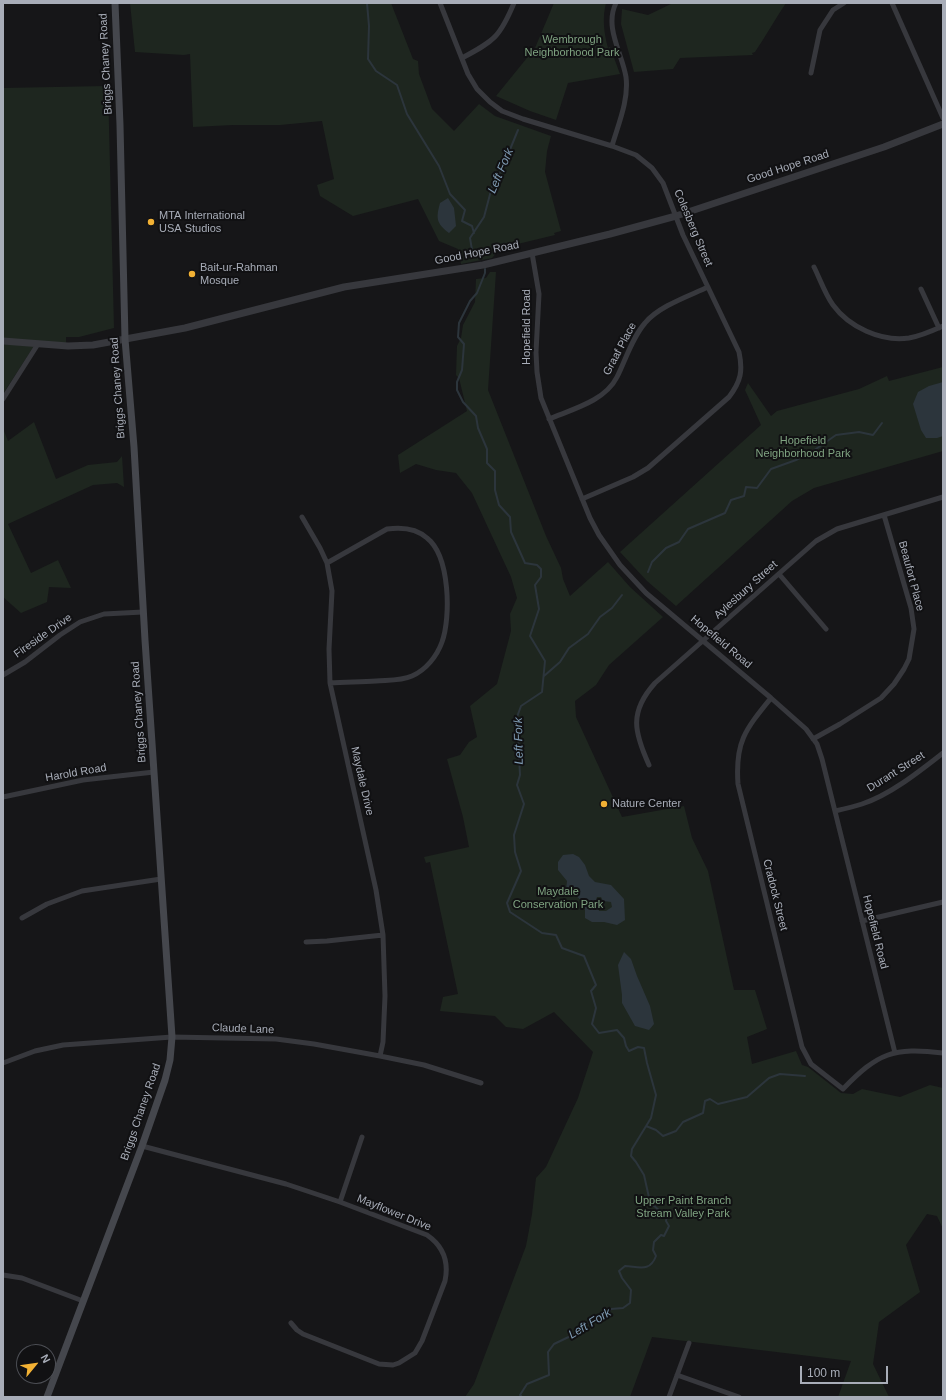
<!DOCTYPE html>
<style>
body{margin:0}
#map{position:relative;width:946px;height:1400px;overflow:hidden;background:#161618;font-family:Arial,sans-serif}
canvas{display:block}
.frame{position:absolute;inset:0;border:4px solid #a8adb8;pointer-events:none}
.north{position:absolute;left:16px;top:1344px;width:40px;height:40px;box-sizing:border-box;background:#111113;border:1px solid #4d4f55;border-radius:50%;rotate:61deg;font-size:11px;font-weight:700;line-height:16px;text-align:center;color:#a8adb8}
.north::after{content:'';display:block;margin:auto;width:14px;height:18px;background:#f2b134;clip-path:polygon(50% 0,100% 100%,50% 72%,0 100%)}
.scale{position:absolute;left:800px;top:1366px;width:88px;height:18px;box-sizing:border-box;border:2px solid #a8adb8;border-top:0;padding-left:5px;font-size:12px;line-height:14px;white-space:nowrap;color:#a8adb8;-webkit-text-stroke:3px #111113;paint-order:stroke}
</style>
<div id="map">
<canvas width="946" height="1400"></canvas>
<div class="frame"></div>
<div class="north">N</div>
<div class="scale">100 m</div>
</div>
<script>
const context = document.querySelector('canvas').getContext('2d');
context.lineJoin = 'round';
function fill(path, color) { context.fillStyle = color; context.fill(path, 'evenodd'); }
function trace(path, color, width, dash) { context.strokeStyle = color; context.lineWidth = width; context.lineCap = dash ? 'butt' : 'round'; context.setLineDash(dash || []); context.stroke(path); }
function label(font, color, halo, rows, align = 'center') {
  context.font = font + ' Arial,sans-serif'; context.lineWidth = 4; context.setLineDash([]); context.textBaseline = 'middle'; context.strokeStyle = halo; context.fillStyle = color; for (const [text, x, y, turn = 0] of rows) {
    context.save(); context.translate(x, y); context.rotate((+turn || 0) * Math.PI / 180); context.textAlign = isNaN(turn) ? turn : align; if (halo) context.strokeText(text, 0, 0); context.fillText(text, 0, 0); context.restore();
  }
}
fill(new Path2D(`
 M 130,3 L 391,3 L 413,59 L 418,61 L 419,74 L 432,109 L 454,131 L 479,104 L 495,116 L 551,136 L 547,151 L 545,172 L 561,231 L 554,233 L 555,235 L 501,248 L 492,258 L 461,264 L 458,249 L 439,241 L 418,199 L 353,216 L 320,196 L 317,185 L 334,179 L 322,121 L 280,125 L 233,125 L 193,127 L 190,54 L 184,55 L 135,52 Z
 M 554,3 L 606,3 C 602,18 604,33 608,48 L 610,47 L 620,74 L 568,83 L 556,120 L 530,111 L 496,96 L 535,48 Z
 M 673,3 L 786,3 C 775,19 766,36 755,52 L 752,53 L 753,55 L 680,58 L 673,69 L 634,72 L 621,24 L 622,9 L 648,15 Z
 M 106,86 L 108,86 L 114,328 L 79,337 L 66,337 L 66,344 L 3,339 L 3,88 Z
 M 490,272 L 496,272 L 488,390 L 546,536 L 561,568 L 563,579 L 570,596 L 608,562 L 630,587 L 663,617 L 609,665 L 596,685 L 575,701 L 576,717 L 622,817 L 684,806 L 692,838 L 708,871 L 734,990 L 755,990 L 767,1029 L 747,1037 L 752,1064 L 796,1051 L 802,1065 L 808,1067 L 841,1093 L 853,1094 L 862,1089 L 900,1097 L 930,1085 L 943,1088 L 943,1229 L 937,1216 L 927,1214 L 906,1245 L 920,1292 L 879,1322 L 873,1364 L 889,1397 L 838,1397 L 851,1361 L 652,1337 L 630,1397 L 465,1397 L 474,1384 L 526,1246 L 532,1214 L 536,1178 L 546,1167 L 578,1098 L 593,1052 L 554,1012 L 523,1029 L 506,1027 L 495,1016 L 440,1011 L 443,997 L 458,994 L 430,862 L 426,863 L 424,857 L 469,847 L 463,817 L 447,759 L 460,755 L 469,742 L 477,737 L 470,706 L 497,684 L 511,631 L 510,614 L 517,598 L 511,577 L 472,493 L 456,473 L 436,470 L 416,464 L 400,473 L 398,455 L 467,411 L 459,378 L 456,375 L 457,346 L 461,338 L 463,325 L 475,302 L 476,279 L 486,278 Z
 M 3,344 L 34,346 L 3,394 Z
 M 943,367 L 943,451 L 814,488 L 792,501 L 676,606 L 647,581 L 620,552 L 761,425 L 745,390 L 748,383 L 771,416 L 777,411 L 859,389 L 887,376 L 889,381 Z
 M 34,422 L 56,479 L 88,465 L 117,462 L 122,456 L 124,487 L 117,483 L 93,485 L 8,524 L 31,573 L 58,560 L 71,588 L 49,587 L 47,602 L 21,613 L 3,597 L 3,436 L 4,431 L 8,441 Z`), '#1e261f');
fill(new Path2D(`
 M 448,198 L 454,208 L 456,226 L 449,233 C 436,223 436,218 440,203 Z
 M 943,382 L 943,436 L 937,438 L 926,438 L 921,430 L 913,404 L 918,392 L 929,386 Z
 M 573,854 L 579,857 L 585,865 L 589,876 L 595,882 L 611,885 L 624,899 L 625,920 L 617,925 L 604,922 L 592,922 L 585,918 L 585,904 L 573,893 L 566,890 L 567,881 L 558,870 L 558,862 L 563,855 ZM 597,897 L 601,897 L 603,901 L 611,902 L 612,907 L 606,911 L 599,911 L 598,905 L 595,904 Z
 M 624,952 L 631,959 L 637,976 L 650,1006 L 654,1024 L 649,1030 L 635,1026 L 622,1003 L 622,995 L 618,965 Z`), '#2c353c');
trace(new Path2D(`
 M 367,3 L 369,26 L 368,59 L 376,71 L 397,85 L 407,114 L 439,166 L 450,194 L 465,210 L 462,221 L 472,226 L 474,233
 M 473,256 L 470,238 L 484,217 L 493,183 L 502,169 L 518,130
 M 485,269 L 485,273 L 477,293 L 470,301 L 459,323 L 458,337 L 464,344 L 462,370 L 457,382 L 457,390 L 463,402 L 476,416 L 478,428 L 487,449 L 487,463 L 495,471 L 495,490 L 499,505 L 510,517 L 511,532 L 525,563 L 537,565 L 541,569 L 541,577 L 535,585 L 539,609 L 530,636 L 545,661 L 542,692 L 521,706 L 517,717 L 520,775 L 517,785 L 524,804 L 514,835 L 515,852 L 521,871 L 507,903 L 510,912 L 542,933 L 556,935 L 562,948 L 584,956 L 596,985 L 591,991 L 596,1008 L 592,1024 L 599,1033 L 617,1030 L 624,1038 L 626,1046 L 629,1051 L 638,1047 L 644,1048 L 647,1063 L 656,1095 L 651,1118 L 632,1149 L 631,1156 L 636,1162 L 644,1175 L 650,1202 L 663,1214 L 667,1214 L 666,1221 L 669,1226 L 664,1236 L 661,1235 L 654,1242 L 653,1250 L 656,1256 C 650,1272 640,1267 625,1266 L 619,1271 L 622,1278 L 631,1290 L 630,1303 L 623,1308 L 611,1309 L 602,1318 L 584,1324 L 579,1332 L 554,1344 L 548,1352 L 549,1375 L 527,1384 L 520,1395 L 522,1397
 M 648,572 L 652,562 L 666,548 L 679,542 L 688,529 L 725,513 L 731,500 L 744,496 L 746,487 L 757,488 L 771,469 L 796,460 L 813,451 L 836,435 L 859,432 L 873,435 L 882,423
 M 544,676 L 560,662 L 569,648 L 588,634 L 600,617 L 612,608 L 622,595
 M 646,1126 L 656,1130 L 663,1136 L 676,1131 L 683,1122 L 703,1113 L 705,1101 L 710,1099 L 718,1104 L 747,1097 L 769,1078 L 780,1074 L 805,1076`), '#2c353c', 2);
trace(new Path2D(`
 M 440,3 L 468,74 L 477,89 L 490,102 L 502,111 L 523,119 L 612,146 L 636,155 L 652,168 L 663,183 L 683,235 L 739,352 C 743,371 741,381 729,397 L 648,468 L 633,477 L 582,499
 M 892,3 L 943,118
 M 462,58 C 494,41 500,37 514,3
 M 811,73 L 820,30 L 833,10 L 844,3
 M 612,146 C 618,125 629,100 626,77 C 622,53 604,27 616,3
 M 532,253 L 539,294 L 536,352 L 537,372 L 541,398 L 590,518 L 599,535 L 620,565 L 646,593 L 771,698 L 806,729 L 817,744 L 822,759 L 895,1053
 M 814,267 C 820,279 825,294 833,305 C 849,327 881,342 909,338 C 921,336 932,331 943,326
 M 921,289 L 939,328
 M 3,399 L 38,344
 M 549,419 C 573,409 605,401 617,377 C 626,359 632,338 645,323 C 659,306 689,296 708,287
 M 302,517 L 320,548 L 327,563 L 332,591 L 329,649 L 330,683 L 376,890 L 383,935 L 385,996 L 383,1042 L 380,1056
 M 327,563 L 387,529 C 401,527 416,528 427,538 C 450,556 451,617 442,642 C 437,656 426,670 412,676 C 401,681 388,680 376,681 C 361,682 346,682 330,683
 M 779,574 L 826,629
 M 3,675 L 25,662 L 60,635 L 80,622 L 104,614 L 143,612
 M 771,698 C 745,730 735,742 738,784 L 802,1047 L 811,1064 L 843,1089 C 878,1053 893,1047 943,1053
 M 813,739 L 840,724 L 881,698 L 894,684 L 904,669 L 909,659 L 914,629 L 911,608 L 884,515
 M 649,765 C 634,732 629,712 655,683 L 816,541 L 837,529 L 943,497
 M 3,797 L 83,780 L 154,772
 M 835,811 C 844,809 853,807 862,804 C 890,795 920,771 943,753
 M 22,918 L 47,904 L 82,891 L 161,879
 M 862,921 L 943,902
 M 306,942 L 327,941 L 383,935
 M 3,1063 L 35,1051 L 63,1045 L 172,1037 L 276,1039 L 314,1044 L 380,1056 L 424,1065 L 481,1083
 M 142,1146 L 286,1184 L 340,1202 L 427,1235 C 443,1246 449,1262 445,1281 L 422,1341 L 415,1353 L 399,1363 L 393,1365 L 379,1364 L 303,1334 L 297,1330 L 291,1323
 M 340,1202 L 362,1137
 M 3,1275 L 22,1278 L 83,1301
 M 677,1375 L 739,1397
 M 669,1397 L 689,1343`), '#37383d', 5);
trace(new Path2D(`
 M 3,341 L 68,346 L 93,345 L 185,328 L 344,287 L 483,265 L 610,234 L 676,216 L 884,147 L 943,124`), '#37383d', 7);
trace(new Path2D(`
 M 47,1397 L 142,1146 L 165,1080 L 170,1060 L 172,1037 L 145,640 L 134,447 L 125,339 L 120,125 L 115,3`), '#45474d', 7);
for (const [x, y, r, color] of [
 [151,222,4,"#f2b134"],
 [192,274,4,"#f2b134"],
 [604,804,4,"#f2b134"]
]) { const dot = new Path2D(); dot.arc(x, y, r, 0, 2 * Math.PI); context.fillStyle = color; context.fill(dot); trace(dot, '#111113', 1.5); }
label('11px', '#7fa381', '#111113', [
 ["Wembrough",572,40],
 ["Neighborhood Park",572,53],
 ["Hopefield",803,441],
 ["Neighborhood Park",803,454],
 ["Maydale",558,892],
 ["Conservation Park",558,905],
 ["Upper Paint Branch",683,1201],
 ["Stream Valley Park",683,1214]
]);
label('11px', '#a8adb8', '#111113', [
 ["Briggs Chaney Road",106,64,-93],
 ["Good Hope Road",788,167,-18],
 ["Colesberg Street",693,228,67],
 ["Good Hope Road",477,253,-11],
 ["Hopefield Road",527,327,-90],
 ["Graaf Place",620,349,-62],
 ["Briggs Chaney Road",118,388,-94],
 ["Beaufort Place",911,576,75],
 ["Aylesbury Street",746,590,-42],
 ["Fireside Drive",43,636,-35],
 ["Hopefield Road",721,642,40],
 ["Briggs Chaney Road",139,712,-94],
 ["Durant Street",896,772,-32],
 ["Harold Road",76,773,-10],
 ["Maydale Drive",362,781,77],
 ["Cradock Street",775,895,76],
 ["Hopefield Road",875,932,76],
 ["Claude Lane",243,1029,2],
 ["Briggs Chaney Road",141,1112,-71],
 ["Mayflower Drive",394,1213,22]
]);
label('11px', '#a8adb8', '#111113', [
 ["MTA International",159,216],
 ["USA Studios",159,229],
 ["Bait-ur-Rahman",200,268],
 ["Mosque",200,281],
 ["Nature Center",612,804]
], 'left');
label('italic 12px', '#7f9bb3', '#111113', [
 ["Left Fork",501,171,-67],
 ["Left Fork",519,741,-91],
 ["Left Fork",590,1324,-31]
]);
</script>
